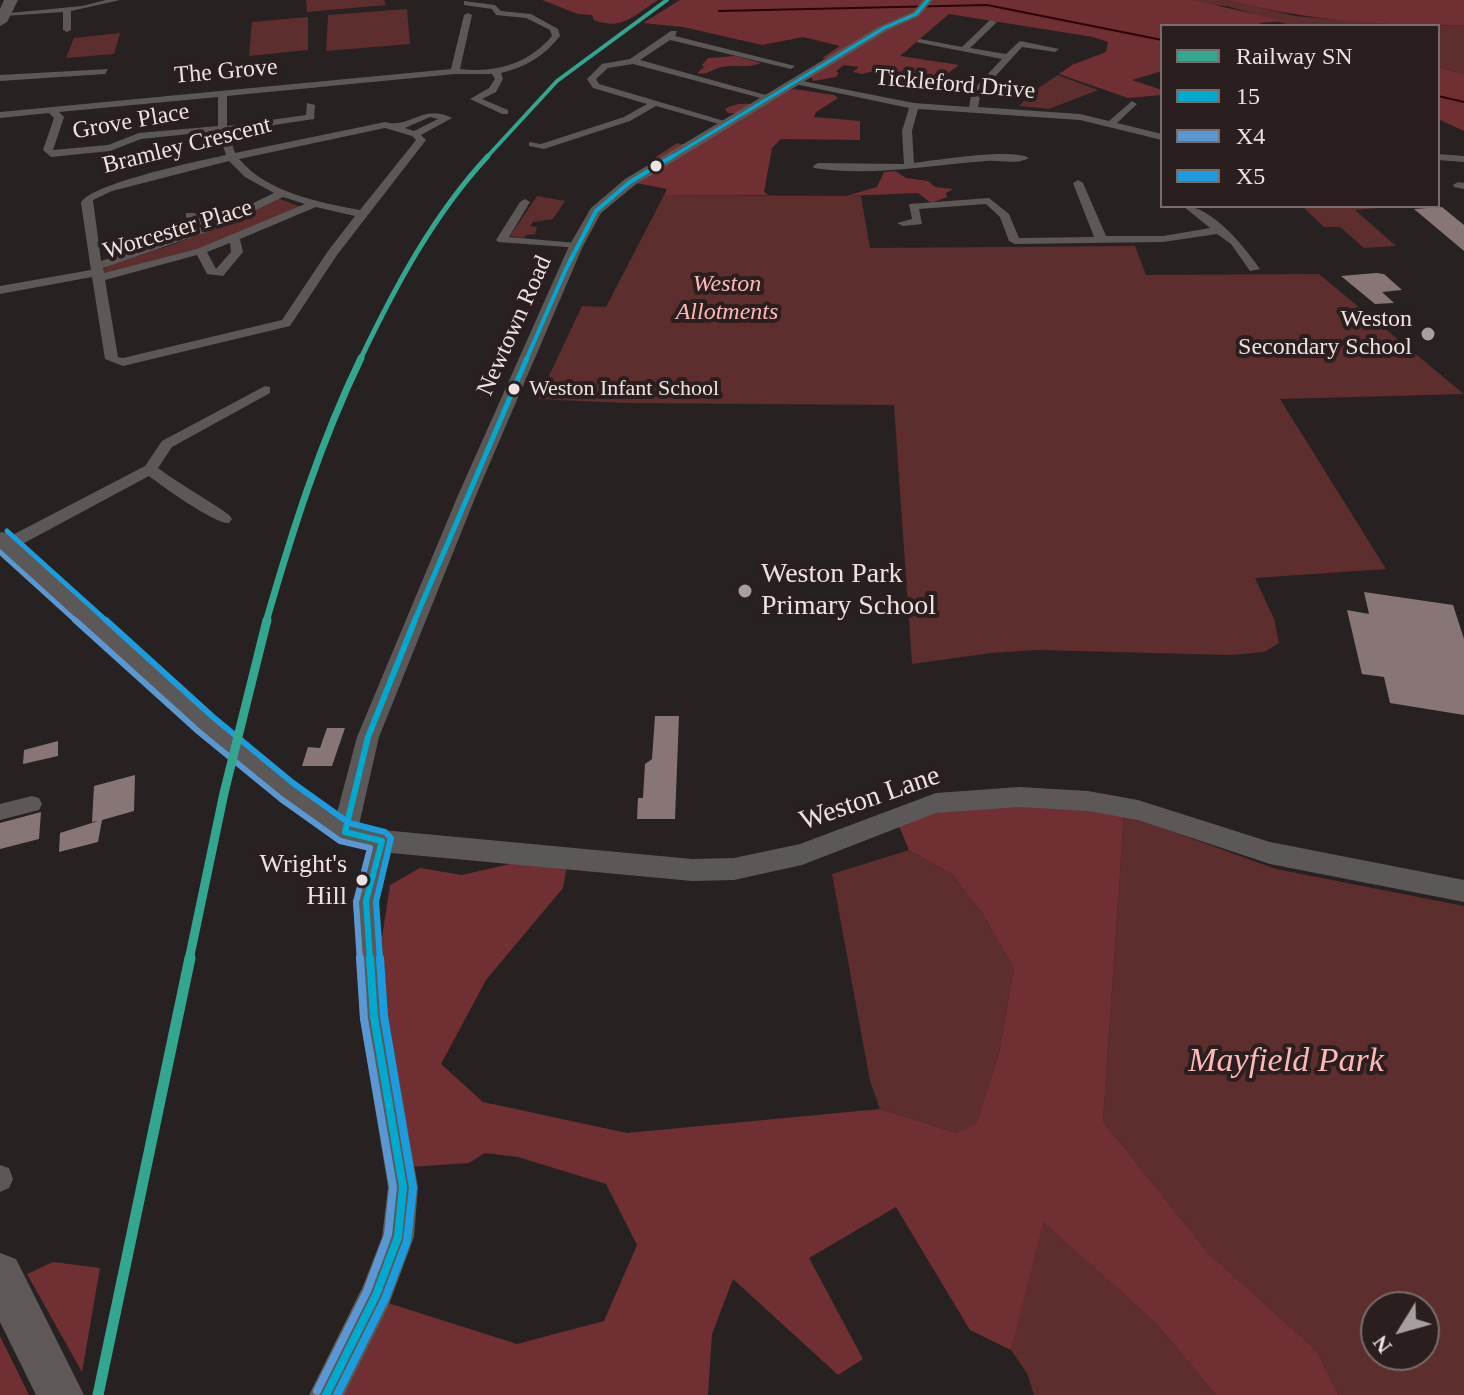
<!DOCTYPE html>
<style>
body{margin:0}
#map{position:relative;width:1464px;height:1395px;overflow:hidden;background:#282121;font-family:Georgia,serif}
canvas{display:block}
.legend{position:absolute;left:1160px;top:24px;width:280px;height:184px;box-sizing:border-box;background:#2b1e1e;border:2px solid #786c6c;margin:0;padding:10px 14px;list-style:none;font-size:24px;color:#ebe2e2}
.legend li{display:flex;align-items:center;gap:16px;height:40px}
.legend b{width:40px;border:2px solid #786c6c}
.north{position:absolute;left:1360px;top:1291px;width:80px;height:80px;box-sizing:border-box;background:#2b1e1e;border:2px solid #786c6c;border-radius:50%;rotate:233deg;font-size:22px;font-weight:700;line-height:32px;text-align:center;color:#ebe2e2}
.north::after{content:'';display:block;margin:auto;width:28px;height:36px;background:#a79e9e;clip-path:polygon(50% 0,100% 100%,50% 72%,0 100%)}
</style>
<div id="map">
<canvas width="1464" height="1395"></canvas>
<ul class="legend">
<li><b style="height:10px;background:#33a690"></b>Railway SN</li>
<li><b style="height:10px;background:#00a9ce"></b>15</li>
<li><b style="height:10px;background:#5a98d4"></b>X4</li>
<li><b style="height:10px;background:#1a9cdd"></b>X5</li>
</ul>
<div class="north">N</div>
</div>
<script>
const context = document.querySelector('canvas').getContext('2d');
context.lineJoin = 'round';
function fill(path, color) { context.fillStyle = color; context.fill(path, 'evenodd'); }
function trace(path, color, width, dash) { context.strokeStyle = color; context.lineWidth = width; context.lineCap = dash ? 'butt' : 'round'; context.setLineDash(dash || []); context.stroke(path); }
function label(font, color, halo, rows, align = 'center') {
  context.font = font + ' Georgia,serif'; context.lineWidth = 8; context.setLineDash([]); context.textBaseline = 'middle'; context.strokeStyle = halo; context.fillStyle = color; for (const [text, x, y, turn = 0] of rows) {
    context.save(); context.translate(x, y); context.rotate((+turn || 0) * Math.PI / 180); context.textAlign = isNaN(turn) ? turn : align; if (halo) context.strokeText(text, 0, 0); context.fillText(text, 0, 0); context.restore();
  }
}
fill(new Path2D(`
 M 306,0 L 384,0 L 386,5 L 307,12 Z
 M 1193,0 L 1227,0 L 1295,16 L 1412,26 L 1293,26 L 1227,6 L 1205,5 Z
 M 407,9 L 410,44 L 326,51 L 328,15 Z
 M 308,17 L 308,50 L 249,56 L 252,22 Z
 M 1464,25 L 1464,74 L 1438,67 L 1438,26 L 1426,26 Z
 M 120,33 L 114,54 L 66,58 L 74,38 Z
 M 1058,75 L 1098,90 L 1049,109 L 1019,106 L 1034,91 Z
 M 664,195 L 861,196 L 870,248 L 1135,246 L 1146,275 L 1319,274 L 1464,394 L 1280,399 L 1386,569 L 1255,578 L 1274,619 L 1279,643 L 1264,652 L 1232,655 L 1037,650 L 991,653 L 912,664 L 894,405 L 625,403 L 538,399 L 582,306 L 606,307 Z
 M 537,196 L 565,201 L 553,219 L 533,222 L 530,226 L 537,227 L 535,234 L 526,235 L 524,238 L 510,236 Z
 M 277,198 L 301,207 L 194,251 L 105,273 L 102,270 L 109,265 L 178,243 Z
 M 1302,206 L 1378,206 L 1380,208 L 1355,210 L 1396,246 L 1364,248 L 1340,227 L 1324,227 Z
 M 1124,814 L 1276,869 L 1464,906 L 1464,1395 L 1338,1395 L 1317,1351 L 1208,1253 L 1103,1121 ZM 1376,1307 L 1424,1307 L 1424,1355 L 1376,1355 Z
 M 909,850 L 952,874 L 982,913 L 1014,968 L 999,1053 L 977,1124 L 957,1133 L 880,1109 L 870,1081 L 832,874 Z
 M 1042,1221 L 1156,1323 L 1216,1395 L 1034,1395 L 1027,1373 L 1011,1350 Z`), '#5e2d2e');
fill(new Path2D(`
 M 542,0 L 658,0 C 634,15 623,31 594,20 L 592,15 L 578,14 Z
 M 680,0 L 1193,0 L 1284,21 L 1259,23 L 1266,26 L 1162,26 L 1162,71 L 1132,80 L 1162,90 L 1162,95 L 1128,98 L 1059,74 L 1072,65 L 1106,52 L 1108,42 L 1093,37 L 949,14 L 900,56 L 959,65 L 943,77 L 918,73 L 911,78 L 874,71 L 862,74 L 853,72 L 859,67 L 844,65 L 836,71 L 839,73 L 836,77 L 813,81 L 811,76 L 829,59 L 822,58 L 840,46 L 803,37 L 762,45 L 683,27 L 643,23 Z
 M 1227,0 L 1464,0 L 1464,25 C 1384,27 1304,20 1227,0 Z
 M 736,56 L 761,63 C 747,69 736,64 722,67 C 712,69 707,76 697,73 L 704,67 L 702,65 L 708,58 Z
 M 1438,67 L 1464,74 L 1464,131 L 1438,119 Z
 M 794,89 L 834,95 L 838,98 L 816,112 L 814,117 L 860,121 L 860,140 L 781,139 L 772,148 L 764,192 L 768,195 L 664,195 L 667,189 L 630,182 L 662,162 L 653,159 L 677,143 L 688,146 L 743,113 L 728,113 L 725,109 C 737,102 744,104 756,104 C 768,104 782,92 794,89 Z
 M 895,171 L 906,178 L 928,181 L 935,187 L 953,189 L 946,193 L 947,197 L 931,203 L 918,193 L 846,196 L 877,187 L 884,172 Z
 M 1024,803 L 1124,814 L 1103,1121 L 1208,1253 L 1317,1351 L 1338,1395 L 1216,1395 L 1156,1323 L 1043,1222 L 1011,1350 L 970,1330 L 896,1207 L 809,1258 L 863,1359 L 838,1375 L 733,1279 L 712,1334 L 708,1395 L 338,1395 L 385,1302 L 517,1344 L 604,1321 L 637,1245 L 606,1184 L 518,1157 L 485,1153 L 469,1163 L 409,1167 L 389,1032 L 382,938 L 390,885 L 420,868 L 462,875 L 527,860 L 567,866 L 563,888 L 486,980 L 441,1064 L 483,1102 L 627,1133 L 880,1109 L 957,1133 L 977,1123 L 999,1053 L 1014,968 L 982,913 L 952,874 L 909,850 L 897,821 L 975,805 Z
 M 53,1262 L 100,1268 L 82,1372 L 27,1274 Z
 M 0,1336 L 29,1395 L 0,1395 Z`), '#702f32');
trace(new Path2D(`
 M 719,11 L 987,5 L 1162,40
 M 1438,96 L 1464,102`), '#2d0307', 2);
fill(new Path2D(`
 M 1442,207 L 1464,225 L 1464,251 L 1414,209 Z
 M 1376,273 L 1384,274 L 1402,290 L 1382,292 L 1394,303 L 1375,304 L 1341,276 Z
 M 1364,592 L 1453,605 L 1464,639 L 1464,715 L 1390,703 L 1384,677 L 1362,674 L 1347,610 L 1369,614 Z
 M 655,716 L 679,716 L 675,819 L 637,819 L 638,798 L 643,798 L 645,764 L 652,759 Z
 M 327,728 L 345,728 L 332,766 L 302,766 L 308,747 L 320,748 Z
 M 58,741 L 58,756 L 23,764 L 24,750 Z
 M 135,775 L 134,811 L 102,820 L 98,842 L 59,852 L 60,833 L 98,821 L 92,822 L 94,786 Z
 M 41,812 L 39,839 L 0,849 L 0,823 Z`), '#887575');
fill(new Path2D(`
 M 106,0 L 120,0 L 71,11 L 71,30 L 67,32 L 63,30 L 63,12 L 4,16 L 0,14 L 82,6 Z
 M 464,1 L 495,5 L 501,11 L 531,14 L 558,29 L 560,36 C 544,56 526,67 501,73 L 503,79 L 496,92 L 482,99 L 508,110 L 508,114 L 502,114 L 470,99 L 489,88 L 495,79 L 492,74 L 455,74 L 227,96 L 227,126 L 306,115 L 307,103 L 315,105 L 314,119 L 228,132 L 235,153 L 385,122 C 411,129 422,103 452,118 L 421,135 L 426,140 L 337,255 L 290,326 L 123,366 L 105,359 L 92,277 L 0,294 L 0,286 L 91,270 L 81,203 C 89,184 202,160 226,155 L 218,131 L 141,139 L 110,151 L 51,157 L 43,150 L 54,118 L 49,113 L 0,118 L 0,112 L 451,69 L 464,15 L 468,13 L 472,15 L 460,69 C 496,73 528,64 552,36 L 550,30 L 526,18 L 496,15 L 492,9 L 464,5 ZM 218,97 L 218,126 L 139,133 L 108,145 L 53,150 L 64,117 L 59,112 ZM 430,117 L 438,119 L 414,131 L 405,128 ZM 385,128 L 412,136 L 416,140 L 360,210 C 318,202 268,193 239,159 ZM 229,161 L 245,177 L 274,193 L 214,222 L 194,213 L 186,213 L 186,217 L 204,226 L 101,261 L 93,200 L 112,191 ZM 283,197 L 305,204 L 197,249 L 104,273 L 103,268 L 218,228 ZM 316,207 L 355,216 L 328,251 L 282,320 L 123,358 L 118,357 L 105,280 L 197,255 L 207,274 L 223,276 L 243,252 L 240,239 ZM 230,243 L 231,252 L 216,269 L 207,252 Z
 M 990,20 L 997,22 L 970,48 L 1006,54 L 1020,41 L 1059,49 L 1055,52 L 1022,47 L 981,92 L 978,107 L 1080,114 L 1109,121 L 1132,101 L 1137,104 L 1117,123 L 1162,134 L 1162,140 L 1080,120 L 918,109 L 912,131 L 914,163 C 938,160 1011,148 1029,158 C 1018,165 1000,160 987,161 C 930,165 872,177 814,168 L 813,166 L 818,163 L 904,164 L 902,131 L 909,108 L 795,84 L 792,79 L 914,103 L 969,107 L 972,91 L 1002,59 L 916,42 L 920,39 L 962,47 Z
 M 671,31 L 677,31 L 675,36 L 795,66 L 791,69 L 670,40 L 640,60 L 773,97 L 768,100 L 633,64 L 608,68 L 596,79 L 599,84 L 731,123 L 726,126 L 656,106 L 630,121 L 544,149 L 529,146 L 529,142 L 541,144 L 624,117 L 647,104 L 593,88 L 587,79 L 602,64 L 630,59 Z
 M 108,69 L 105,74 L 0,81 L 0,75 Z
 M 1438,154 L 1464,156 L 1464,162 L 1438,160 Z
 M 1078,180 L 1083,183 L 1106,236 L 1163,236 L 1210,228 L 1183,206 C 1212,206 1244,246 1260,269 L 1250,271 L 1231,244 L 1217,234 L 1163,242 L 1015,244 L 1009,241 L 1000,217 L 986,204 L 919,209 L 922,224 L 903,226 L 897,223 L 912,219 L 909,204 L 989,198 L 1009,214 L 1019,238 L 1094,237 L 1073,183 Z
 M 1458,182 L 1464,183 L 1464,189 L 1454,187 L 1453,185 Z
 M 525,199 L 530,202 L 509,237 L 576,243 L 580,244 L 580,248 L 498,242 L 496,240 L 520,202 Z
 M 265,386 L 270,387 L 270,393 L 172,447 L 158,468 C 182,486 206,498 229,515 L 232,519 L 229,523 C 216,525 162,486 149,476 L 13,549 L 1,549 L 1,541 L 145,466 L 162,441 Z
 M 32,796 L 39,798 L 42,804 L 39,810 L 0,820 L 0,804 Z
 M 0,1165 L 9,1168 L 13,1179 L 9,1188 L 0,1192 Z`), '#5c5858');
fill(new Path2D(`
 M 923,0 L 933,0 L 919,16 L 888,30 L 635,185 L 601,213 L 583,246 L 477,493 L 379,737 L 359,825 L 382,830 L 692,859 L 734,858 L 800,844 L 936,793 L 1019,787 L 1088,791 L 1138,800 L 1270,842 L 1464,880 L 1464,902 L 1270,864 L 1138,820 L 1088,811 L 1019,807 L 936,813 L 802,865 L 734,880 L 692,881 L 391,853 L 379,901 L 388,1017 L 418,1187 L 414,1237 L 388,1307 L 344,1395 L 309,1395 L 363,1286 L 382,1237 L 388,1187 L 360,1017 L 353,901 L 368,848 C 318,836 279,799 241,767 C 157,698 79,622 0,549 L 0,532 L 7,533 L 214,719 L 337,813 L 357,737 L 459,493 L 569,246 L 591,208 L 625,179 L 880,26 L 913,12 Z`), '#5c5858');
fill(new Path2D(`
 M 4,0 L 18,0 L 7,22 L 0,26 L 0,9 Z
 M 0,1253 L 16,1259 L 84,1395 L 36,1395 L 0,1322 Z`), '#5e5858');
trace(new Path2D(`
 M 670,158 L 884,28 L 916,14 L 928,0`), '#00a9ce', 3);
trace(new Path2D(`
 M 526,360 L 566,269 L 596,211 L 630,182 L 673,156`), '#00a9ce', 4);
trace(new Path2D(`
 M 414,622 L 527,358`), '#00a9ce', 5);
trace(new Path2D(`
 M 370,960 L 366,901 L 382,841 L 345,832 L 368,737 L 415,620`), '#00a9ce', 6);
trace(new Path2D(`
 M 326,1395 L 376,1295 L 398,1237 L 403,1187 L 374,1017 L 370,958`), '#00a9ce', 8);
trace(new Path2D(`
 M 0,552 L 77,622`), '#5a98d4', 5);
trace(new Path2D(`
 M 75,620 L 199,732 L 281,799 L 340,841 L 370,848 L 356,902 L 360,960`), '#5a98d4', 6);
trace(new Path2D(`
 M 317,1391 L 367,1291 L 388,1235 L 393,1187 L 364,1019 L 360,958`), '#5a98d4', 8);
trace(new Path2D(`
 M 7,531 L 108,622`), '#1a9cdd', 5);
trace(new Path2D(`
 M 106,620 L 213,717 L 293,783 L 349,823 L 385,832 L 391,838 L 376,902 L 380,960`), '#1a9cdd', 6);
trace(new Path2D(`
 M 337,1395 L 385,1299 L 407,1241 L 413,1188 L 384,1016 L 380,958`), '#1a9cdd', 8);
trace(new Path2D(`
 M 486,158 L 557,81 L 667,0`), '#33a690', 4);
trace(new Path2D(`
 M 360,360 C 394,289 433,215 488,156`), '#33a690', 5);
trace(new Path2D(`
 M 266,622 C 292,532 320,443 361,358`), '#33a690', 7);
trace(new Path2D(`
 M 189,960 L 224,793 L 267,620`), '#33a690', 9);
trace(new Path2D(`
 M 98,1395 L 190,958`), '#33a690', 11);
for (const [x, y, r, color] of [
 [656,166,7,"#ebe2e2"],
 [1428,334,8,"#a79e9e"],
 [514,389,7,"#ebe2e2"],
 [745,591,8,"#a79e9e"],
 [362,880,7,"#ebe2e2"]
]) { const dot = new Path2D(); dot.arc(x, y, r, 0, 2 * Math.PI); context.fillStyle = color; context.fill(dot); trace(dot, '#2b1e1e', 3); }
label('22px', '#ebe2e2', '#2b1e1e', [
 ["Weston Infant School",529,389]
], 'left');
label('24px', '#ebe2e2', '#2b1e1e', [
 ["The Grove",226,72,-5],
 ["Tickleford Drive",955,85,5],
 ["Grove Place",131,122,-10],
 ["Bramley Crescent",187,146,-14],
 ["Worcester Place",178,230,-17],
 ["Newtown Road",515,326,-66]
]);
label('italic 24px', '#fdb9b8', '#2b1e1e', [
 ["Weston",727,285],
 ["Allotments",727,313]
]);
label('24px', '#ebe2e2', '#2b1e1e', [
 ["Weston",1412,320],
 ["Secondary School",1412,348]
], 'right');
label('26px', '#ebe2e2', '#2b1e1e', [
 ["Wright's",347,865],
 ["Hill",347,897]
], 'right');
label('28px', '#ebe2e2', '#2b1e1e', [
 ["Weston Park",761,575],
 ["Primary School",761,607]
], 'left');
label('28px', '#ebe2e2', '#2b1e1e', [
 ["Weston Lane",870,799,-19]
]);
label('italic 34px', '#fdb9b8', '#2b1e1e', [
 ["Mayfield Park",1286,1062]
]);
</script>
